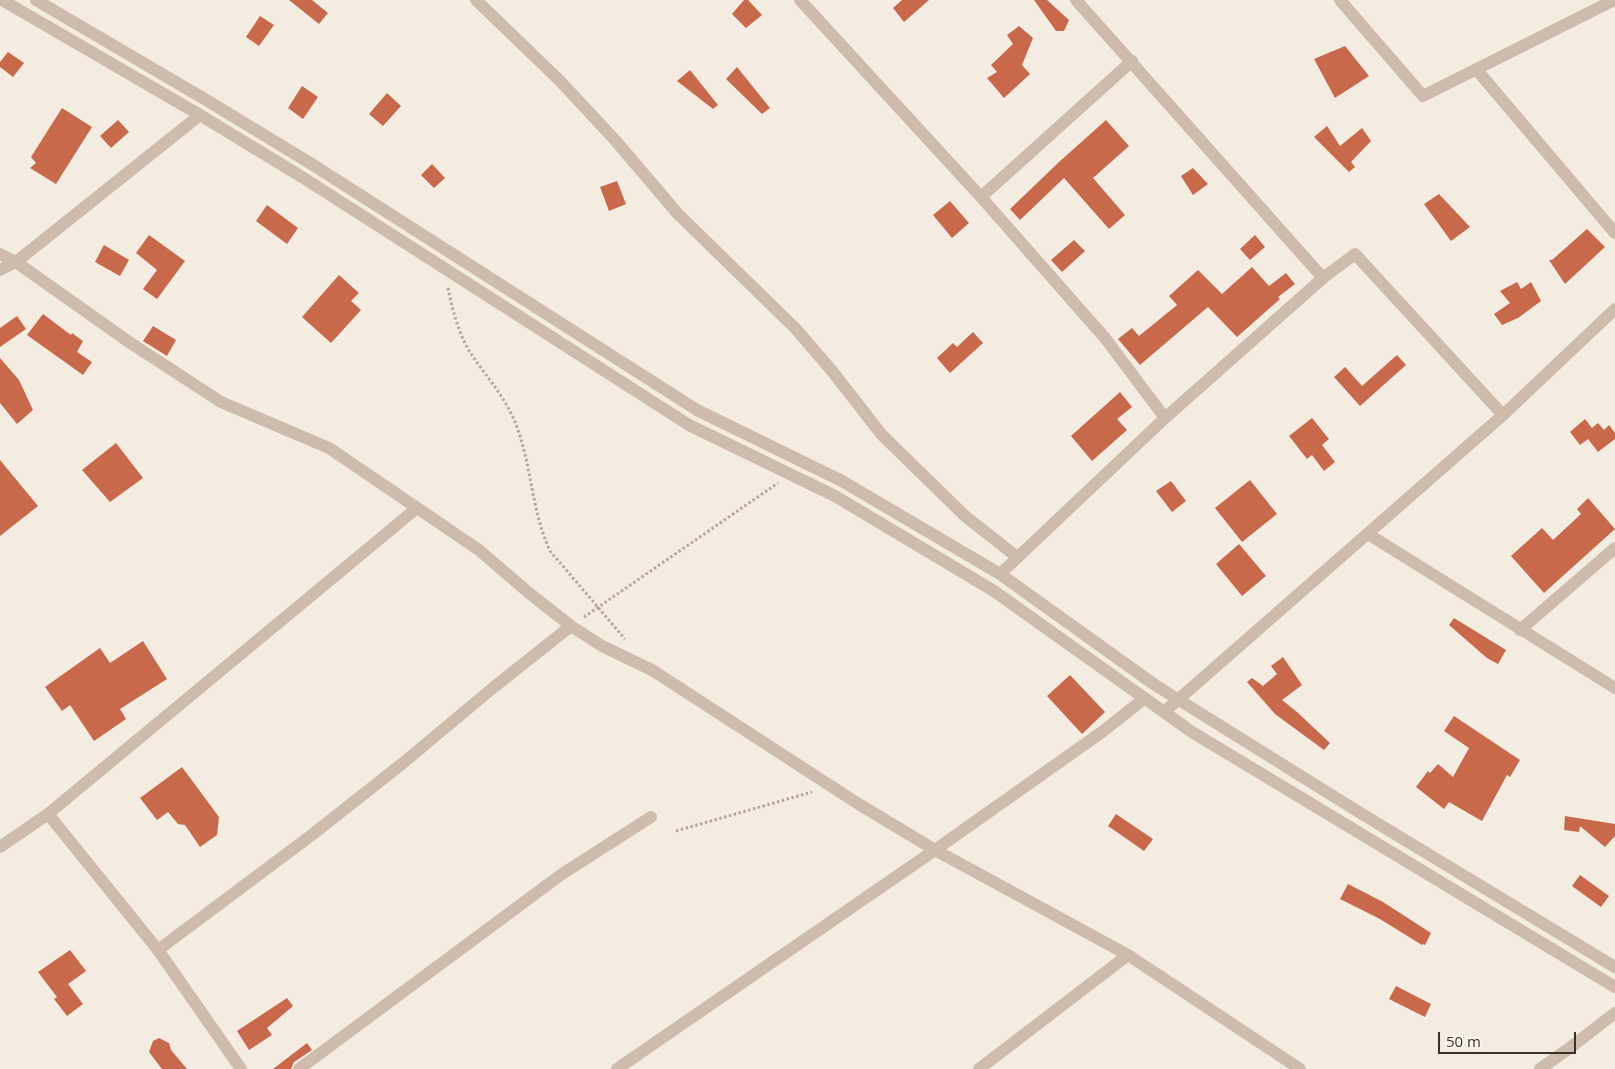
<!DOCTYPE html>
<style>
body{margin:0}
#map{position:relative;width:1615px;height:1069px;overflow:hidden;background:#f4ebe1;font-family:"Open Sans",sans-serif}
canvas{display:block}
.scale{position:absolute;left:1438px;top:1032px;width:138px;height:22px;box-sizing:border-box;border:2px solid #3b302b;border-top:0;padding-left:6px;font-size:15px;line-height:18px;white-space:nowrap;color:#3b302b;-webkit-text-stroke:4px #fbf5ee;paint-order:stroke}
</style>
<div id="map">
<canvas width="1615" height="1069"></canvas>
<div class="scale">50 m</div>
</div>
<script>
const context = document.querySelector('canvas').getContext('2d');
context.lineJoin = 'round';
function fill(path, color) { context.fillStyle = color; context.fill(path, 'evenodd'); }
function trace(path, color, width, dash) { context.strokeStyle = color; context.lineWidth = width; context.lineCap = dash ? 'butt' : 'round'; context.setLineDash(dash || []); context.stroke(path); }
fill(new Path2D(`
 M 289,0 L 312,0 L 328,13 L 319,24 Z
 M 744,0 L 748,0 L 762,15 L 746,28 L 732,14 Z
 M 902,0 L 929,0 L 904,22 L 893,8 Z
 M 1034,0 L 1047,0 L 1069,20 L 1064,31 L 1056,31 Z
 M 260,16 L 274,25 L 259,46 L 246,37 Z
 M 1019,26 L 1033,38 L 1022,65 L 1030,74 L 1004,98 L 987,78 L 997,72 L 991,65 L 1013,44 L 1007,35 Z
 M 1345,46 L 1369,76 L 1335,98 L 1314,59 Z
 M 8,52 L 24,63 L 13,77 L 0,67 L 0,62 Z
 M 737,67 L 770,108 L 762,114 L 726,79 Z
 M 690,70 L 718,105 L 713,109 L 677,81 Z
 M 302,86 L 318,97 L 303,119 L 288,108 Z
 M 387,93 L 401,106 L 383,126 L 369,114 Z
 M 62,108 L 92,127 L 56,184 L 30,168 L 36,163 L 31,157 Z
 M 118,120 L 129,132 L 111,148 L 100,136 Z
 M 1106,120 L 1129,146 L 1093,178 L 1125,215 L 1109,229 L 1064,178 L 1020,220 L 1010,209 L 1059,162 Z
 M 1327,126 L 1340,146 L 1362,128 L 1371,141 L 1351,162 L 1355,167 L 1349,172 L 1314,137 Z
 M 432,164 L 445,178 L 434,188 L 421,175 Z
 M 1193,168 L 1208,184 L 1193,195 L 1181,176 Z
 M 617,181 L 626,204 L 609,211 L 600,187 Z
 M 1439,194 L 1470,227 L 1451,241 L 1424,204 Z
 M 950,201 L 969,223 L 952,238 L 933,215 Z
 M 267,205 L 298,228 L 287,244 L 256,221 Z
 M 1587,229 L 1605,247 L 1565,284 L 1549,260 L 1552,260 Z
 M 149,235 L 185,261 L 157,299 L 143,289 L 157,270 L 136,253 Z
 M 1255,235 L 1265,247 L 1250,260 L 1240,249 Z
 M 1074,240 L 1085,251 L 1062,272 L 1051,260 Z
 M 104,245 L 129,260 L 120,276 L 95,262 Z
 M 1252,267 L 1269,286 L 1286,273 L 1295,284 L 1278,297 L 1280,299 L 1237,337 L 1208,307 L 1140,365 L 1118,339 L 1132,328 L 1139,336 L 1177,305 L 1169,296 L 1198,270 L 1222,294 Z
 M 339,275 L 359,293 L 351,301 L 361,310 L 331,343 L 302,317 Z
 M 1517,282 L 1521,289 L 1531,282 L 1541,301 L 1518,318 L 1502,325 L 1494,314 L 1510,303 L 1500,291 Z
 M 43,314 L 71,335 L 72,333 L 83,341 L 77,352 L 92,362 L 83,375 L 27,335 Z
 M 17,316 L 26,329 L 0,347 L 0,328 Z
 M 153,326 L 176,340 L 167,356 L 143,341 Z
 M 973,332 L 983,343 L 950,373 L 937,358 L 953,343 L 957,347 Z
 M 1397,355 L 1406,365 L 1360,406 L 1334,377 L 1345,367 L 1362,386 Z
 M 0,358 L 19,380 L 33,410 L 17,424 L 0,403 Z
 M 1120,392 L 1132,407 L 1117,419 L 1127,430 L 1092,461 L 1071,436 Z
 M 1312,418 L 1329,439 L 1322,445 L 1335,462 L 1324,471 L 1312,455 L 1307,459 L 1289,436 Z
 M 1585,419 L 1592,428 L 1598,423 L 1604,430 L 1609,425 L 1615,433 L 1615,439 L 1598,452 L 1588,439 L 1580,445 L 1570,432 Z
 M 116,443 L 143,478 L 110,502 L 82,470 Z
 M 0,460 L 38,506 L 0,536 Z
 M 1250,480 L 1277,514 L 1242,542 L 1215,508 Z
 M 1171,481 L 1186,501 L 1172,512 L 1156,491 Z
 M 1588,498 L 1615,529 L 1544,593 L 1511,556 L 1542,528 L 1553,540 L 1581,514 L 1577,509 Z
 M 1239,544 L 1266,576 L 1242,596 L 1216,564 Z
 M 1454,618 L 1506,650 L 1498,664 L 1487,658 L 1449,625 Z
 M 143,641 L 167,679 L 120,709 L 126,719 L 94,741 L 70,705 L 62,711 L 45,687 L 100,648 L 110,663 Z
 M 1283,657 L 1302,685 L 1282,700 L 1297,712 L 1330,743 L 1324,750 L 1275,714 L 1247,682 L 1252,678 L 1263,686 L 1277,674 L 1271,666 Z
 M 1070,675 L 1105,712 L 1082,734 L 1047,696 Z
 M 1454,716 L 1520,760 L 1510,777 L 1507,775 L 1482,821 L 1449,802 L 1444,809 L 1416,787 L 1428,771 L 1430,773 L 1438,764 L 1453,777 L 1469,748 L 1444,731 Z
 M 182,767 L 219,817 L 217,835 L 200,847 L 185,825 L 178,824 L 168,812 L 157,820 L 140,798 Z
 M 1116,814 L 1153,839 L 1144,851 L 1108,826 Z
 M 1565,816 L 1615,824 L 1615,836 L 1605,847 L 1580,826 L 1579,832 L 1564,830 Z
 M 1580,875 L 1609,896 L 1601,907 L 1572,886 Z
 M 1348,884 L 1383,902 L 1431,933 L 1425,945 L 1423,944 L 1422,945 L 1380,919 L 1340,899 Z
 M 70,950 L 86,971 L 68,984 L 83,1004 L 67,1016 L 54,999 L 57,997 L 38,972 Z
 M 1396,986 L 1431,1004 L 1425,1017 L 1389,999 Z
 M 287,998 L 293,1006 L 267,1028 L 272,1035 L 249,1050 L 237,1031 Z
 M 159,1038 L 169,1043 L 171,1050 L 187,1069 L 162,1069 L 149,1052 L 153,1041 Z
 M 307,1043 L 312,1050 L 294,1062 L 291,1069 L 273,1069 Z`), '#c8694b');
trace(new Path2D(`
 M 448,288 C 452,308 458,331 468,349 C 485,376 508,399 518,430 C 532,470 532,512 550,551 L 625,639
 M 584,617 L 778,483
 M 676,831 L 812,792`), '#b9a596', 3, [2.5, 2.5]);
trace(new Path2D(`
 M 2,0 L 200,115 L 302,177 L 689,425 L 835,496 L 994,591 L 1192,732 L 1615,987
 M 36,0 L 208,101 L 310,163 L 697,410 L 842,481 L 1000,574 L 1155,685 L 1362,814 L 1615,967
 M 476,0 L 560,81 L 615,140 L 678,214 L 796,329 L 832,371 L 882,435 L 965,516 L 1017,557
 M 800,0 L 981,197 L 1105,338 L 1165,418
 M 1076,0 L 1323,278
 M 1340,0 L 1423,96 L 1614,0
 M 1476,69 L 1615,233
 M 981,197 L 1132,61
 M 0,254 L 16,262 L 129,342 L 221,402 L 329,448 L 479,550 L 529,593 L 571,626 L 602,646 L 652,670 L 857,803 L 935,850 L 1128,955 L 1300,1069
 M 0,270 L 16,262 L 200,115
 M 1368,534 L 1615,688
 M 1000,574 L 1165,418 L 1323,278 L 1355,254 L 1503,415
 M 1520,630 L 1615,548
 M 1164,712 L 1503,415 L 1615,309
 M 48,814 L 158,950 L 241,1069
 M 0,847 L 48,814 L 417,508
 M 158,950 L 313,834 L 403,763 L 494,687 L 571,626
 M 299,1069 L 562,874 L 651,817
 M 617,1069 L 935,850 L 1102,732 L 1145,698
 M 979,1069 L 1128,955
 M 1540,1069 L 1571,1047 L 1615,1013`), '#cdbbac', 12);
</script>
